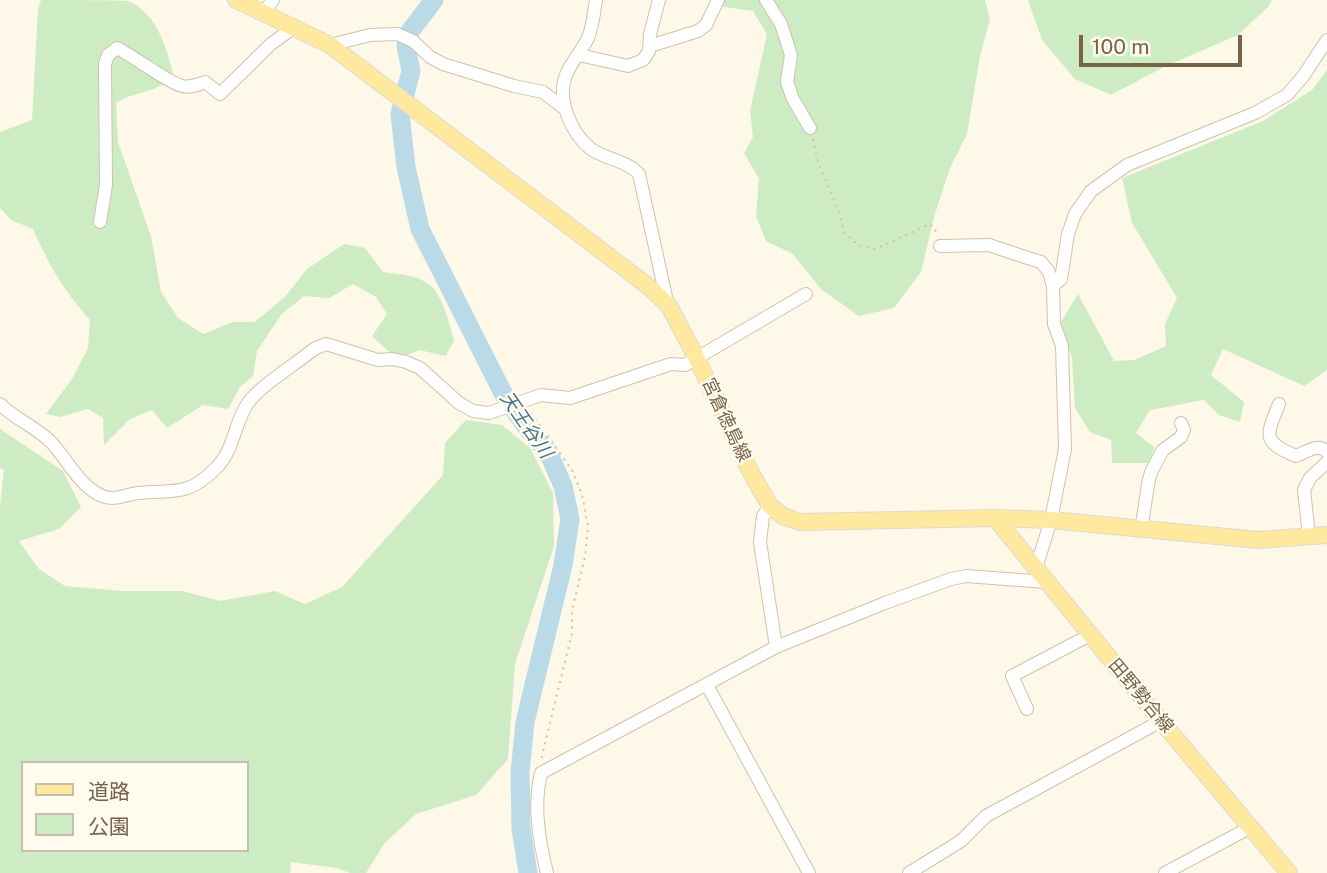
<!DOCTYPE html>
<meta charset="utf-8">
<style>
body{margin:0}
#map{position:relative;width:1327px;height:873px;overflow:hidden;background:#fdf8e7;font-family:"Public Sans","Noto Sans JP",sans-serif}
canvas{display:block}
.legend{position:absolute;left:21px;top:761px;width:228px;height:91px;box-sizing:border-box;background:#fffbee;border:2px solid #c9beac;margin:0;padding:9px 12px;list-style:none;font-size:21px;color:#79624a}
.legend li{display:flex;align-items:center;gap:14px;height:35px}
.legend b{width:35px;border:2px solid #c9beac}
.scale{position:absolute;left:1079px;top:35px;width:163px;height:32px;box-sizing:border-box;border:4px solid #79624a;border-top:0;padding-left:9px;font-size:21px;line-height:24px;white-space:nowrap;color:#79624a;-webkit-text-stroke:5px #fffbee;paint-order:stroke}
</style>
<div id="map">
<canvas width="1327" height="873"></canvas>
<ul class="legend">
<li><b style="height:9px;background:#fee99e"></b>道路</li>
<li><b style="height:19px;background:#ceecc4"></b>公園</li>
</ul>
<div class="scale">100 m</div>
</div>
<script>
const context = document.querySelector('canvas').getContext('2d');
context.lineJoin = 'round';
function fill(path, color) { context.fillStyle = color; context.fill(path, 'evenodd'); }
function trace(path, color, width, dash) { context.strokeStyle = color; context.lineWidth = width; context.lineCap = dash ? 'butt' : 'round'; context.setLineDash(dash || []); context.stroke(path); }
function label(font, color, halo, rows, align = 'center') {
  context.font = font + ' "Public Sans","Noto Sans JP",sans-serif'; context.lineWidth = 5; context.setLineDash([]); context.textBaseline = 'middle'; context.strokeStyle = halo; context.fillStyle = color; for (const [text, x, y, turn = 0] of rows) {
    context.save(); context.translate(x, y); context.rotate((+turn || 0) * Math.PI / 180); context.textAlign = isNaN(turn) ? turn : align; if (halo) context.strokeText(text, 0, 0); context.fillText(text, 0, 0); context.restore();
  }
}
fill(new Path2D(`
 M 41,0 C 56,0 118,0 128,1 C 157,12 168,51 174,78 L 154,89 L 127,97 L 116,103 L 118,142 L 151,236 L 161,292 L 178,318 L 203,334 L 233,322 L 255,322 L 285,297 L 307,269 L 344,244 L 365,248 L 383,272 C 398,274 418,275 430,285 C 442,294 450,326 454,340 L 446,356 L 419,350 L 397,359 L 372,336 L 387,314 L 376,297 L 353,284 L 329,298 L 304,296 L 281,315 L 257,351 L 253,376 L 240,387 L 228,409 L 203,405 L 167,428 L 152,410 L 130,419 L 104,445 L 103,418 L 88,409 L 60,417 L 46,414 L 72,379 L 88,348 L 90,320 C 62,288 50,267 33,229 L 11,220 L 0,208 L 0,132 L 32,120 L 38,9 Z
 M 715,0 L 985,0 L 990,19 L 980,56 L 967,134 L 950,168 L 934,217 L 921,272 L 894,308 L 859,316 L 821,289 L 793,254 L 766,241 L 756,216 L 759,179 L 744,153 L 753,137 L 750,111 L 767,34 L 753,11 L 724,7 Z
 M 1028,0 L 1272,0 L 1269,6 L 1238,35 L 1164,67 L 1111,95 L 1075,79 L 1042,40 Z
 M 1327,70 L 1327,370 L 1304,386 L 1223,349 L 1211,375 L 1244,402 L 1240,422 L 1219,415 L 1204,400 L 1150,410 L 1136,433 L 1155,448 L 1148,463 L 1112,463 L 1111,440 L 1090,432 L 1075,408 L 1072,358 L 1061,322 L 1078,294 L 1114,361 L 1134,360 L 1166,346 L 1165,324 L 1177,298 L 1132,223 L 1122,178 L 1263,121 L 1312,90 Z
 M 466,420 L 502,425 L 530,448 L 553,493 L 554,546 L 515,664 L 508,759 L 476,795 L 416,814 L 384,844 L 366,873 L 350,873 L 337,868 L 291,862 L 290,873 L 0,873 L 0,505 L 4,470 L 0,468 L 0,429 L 63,471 L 81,507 L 59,529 L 19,541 L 39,569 L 65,586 L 122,591 L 182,591 L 220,601 L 275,591 L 305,604 L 342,587 L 443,475 L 445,443 ZM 23,763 L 247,763 L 247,850 L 23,850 Z`), '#ceecc4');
trace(new Path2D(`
 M 434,0 L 408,34 L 406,46 L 411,71 L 400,114 L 406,167 L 420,229 L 503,393 L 524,424 L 549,454 L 563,486 L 570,519 L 563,565 L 525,722 L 520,773 L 521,828 L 528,873`), '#badae8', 19);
const minor = new Path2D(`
 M 596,0 C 594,12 593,26 588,38 C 582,51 571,62 566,75 C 556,100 572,134 591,149 C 607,160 626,160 639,174 L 668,306
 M 766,0 L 781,24 L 791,55 L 787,82 L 793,99 L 810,128
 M 263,13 L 273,0
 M 330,45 L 370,35 L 397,34 L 413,41 L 430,57 L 443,64 L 514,86 L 543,92 L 565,109
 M 650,46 L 698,31 L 706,25 L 718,0
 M 579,55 L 628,66 L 643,60 L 649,51 L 650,34 L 659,0
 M 100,222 L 106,185 L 105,64 L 108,55 L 117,48 C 135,57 167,82 182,86 C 190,88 197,85 205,82 L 220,94 L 271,44 L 293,28
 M 940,246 L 989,245 L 1028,258 L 1041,262 L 1049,272 L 1053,286 L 1054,324 L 1062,346 L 1065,449 L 1051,520 L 1036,568
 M 1053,286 L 1061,279 L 1068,234 L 1075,214 L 1091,191 L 1127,165 L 1255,113 L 1287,95 L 1304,75 L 1327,40
 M 0,404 C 15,419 36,427 51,442 C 67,459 79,486 102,496 C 115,501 124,495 138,493 C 172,489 187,498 216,468 C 234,451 234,423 248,403 C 261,385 296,364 314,349 L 326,344 L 378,360 L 392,359 L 406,362 L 420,368 L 459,403 L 473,411 L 489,413 L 541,395 L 570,398 L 671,364 L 685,365 L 806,294
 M 1279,404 C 1266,436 1262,442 1296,456 C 1307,452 1318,442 1327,452
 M 770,506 L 763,516 L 760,542 L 776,647
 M 1141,530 L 1149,479 L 1152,470 L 1163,450 L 1181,437 L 1184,430 L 1181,423
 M 1309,536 L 1304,490 L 1310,478 L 1327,462
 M 707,685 L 809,873
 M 1027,709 L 1012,676 L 1090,635
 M 547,873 C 539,840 533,806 541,773 L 776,647 L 885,603 L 951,579 L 966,576 L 1046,582
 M 909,873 L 961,841 L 986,816 L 1161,721
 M 1165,873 L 1251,827`);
const major = new Path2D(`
 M 236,0 L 330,45 L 648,286 L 669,306 L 696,357 L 751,473 L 770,506 L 783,516 L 800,522 L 995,518 L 1051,520 L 1258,540 L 1327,535
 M 995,518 L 1161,721 L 1289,873`);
trace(minor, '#d0c1ac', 14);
trace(major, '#dfd9d4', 18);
trace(new Path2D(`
 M 813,139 L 818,162 L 837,207 L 845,233 L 858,245 L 875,249 L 930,224 L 935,229 L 936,234
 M 531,413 L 572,470 L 582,494 L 588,526 L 585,557 L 572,610 L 572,633 L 541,760`), '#d9bfa0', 2, [2, 5]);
trace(minor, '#fff', 12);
trace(major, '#fee99e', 16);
label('18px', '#79624a', '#fffbee', [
 ["宮倉徳島線",726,420,65],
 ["田野勢合線",1141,696,50]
]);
label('italic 19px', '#42758d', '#fffbee', [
 ["天王谷川",526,425,55]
]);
</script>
